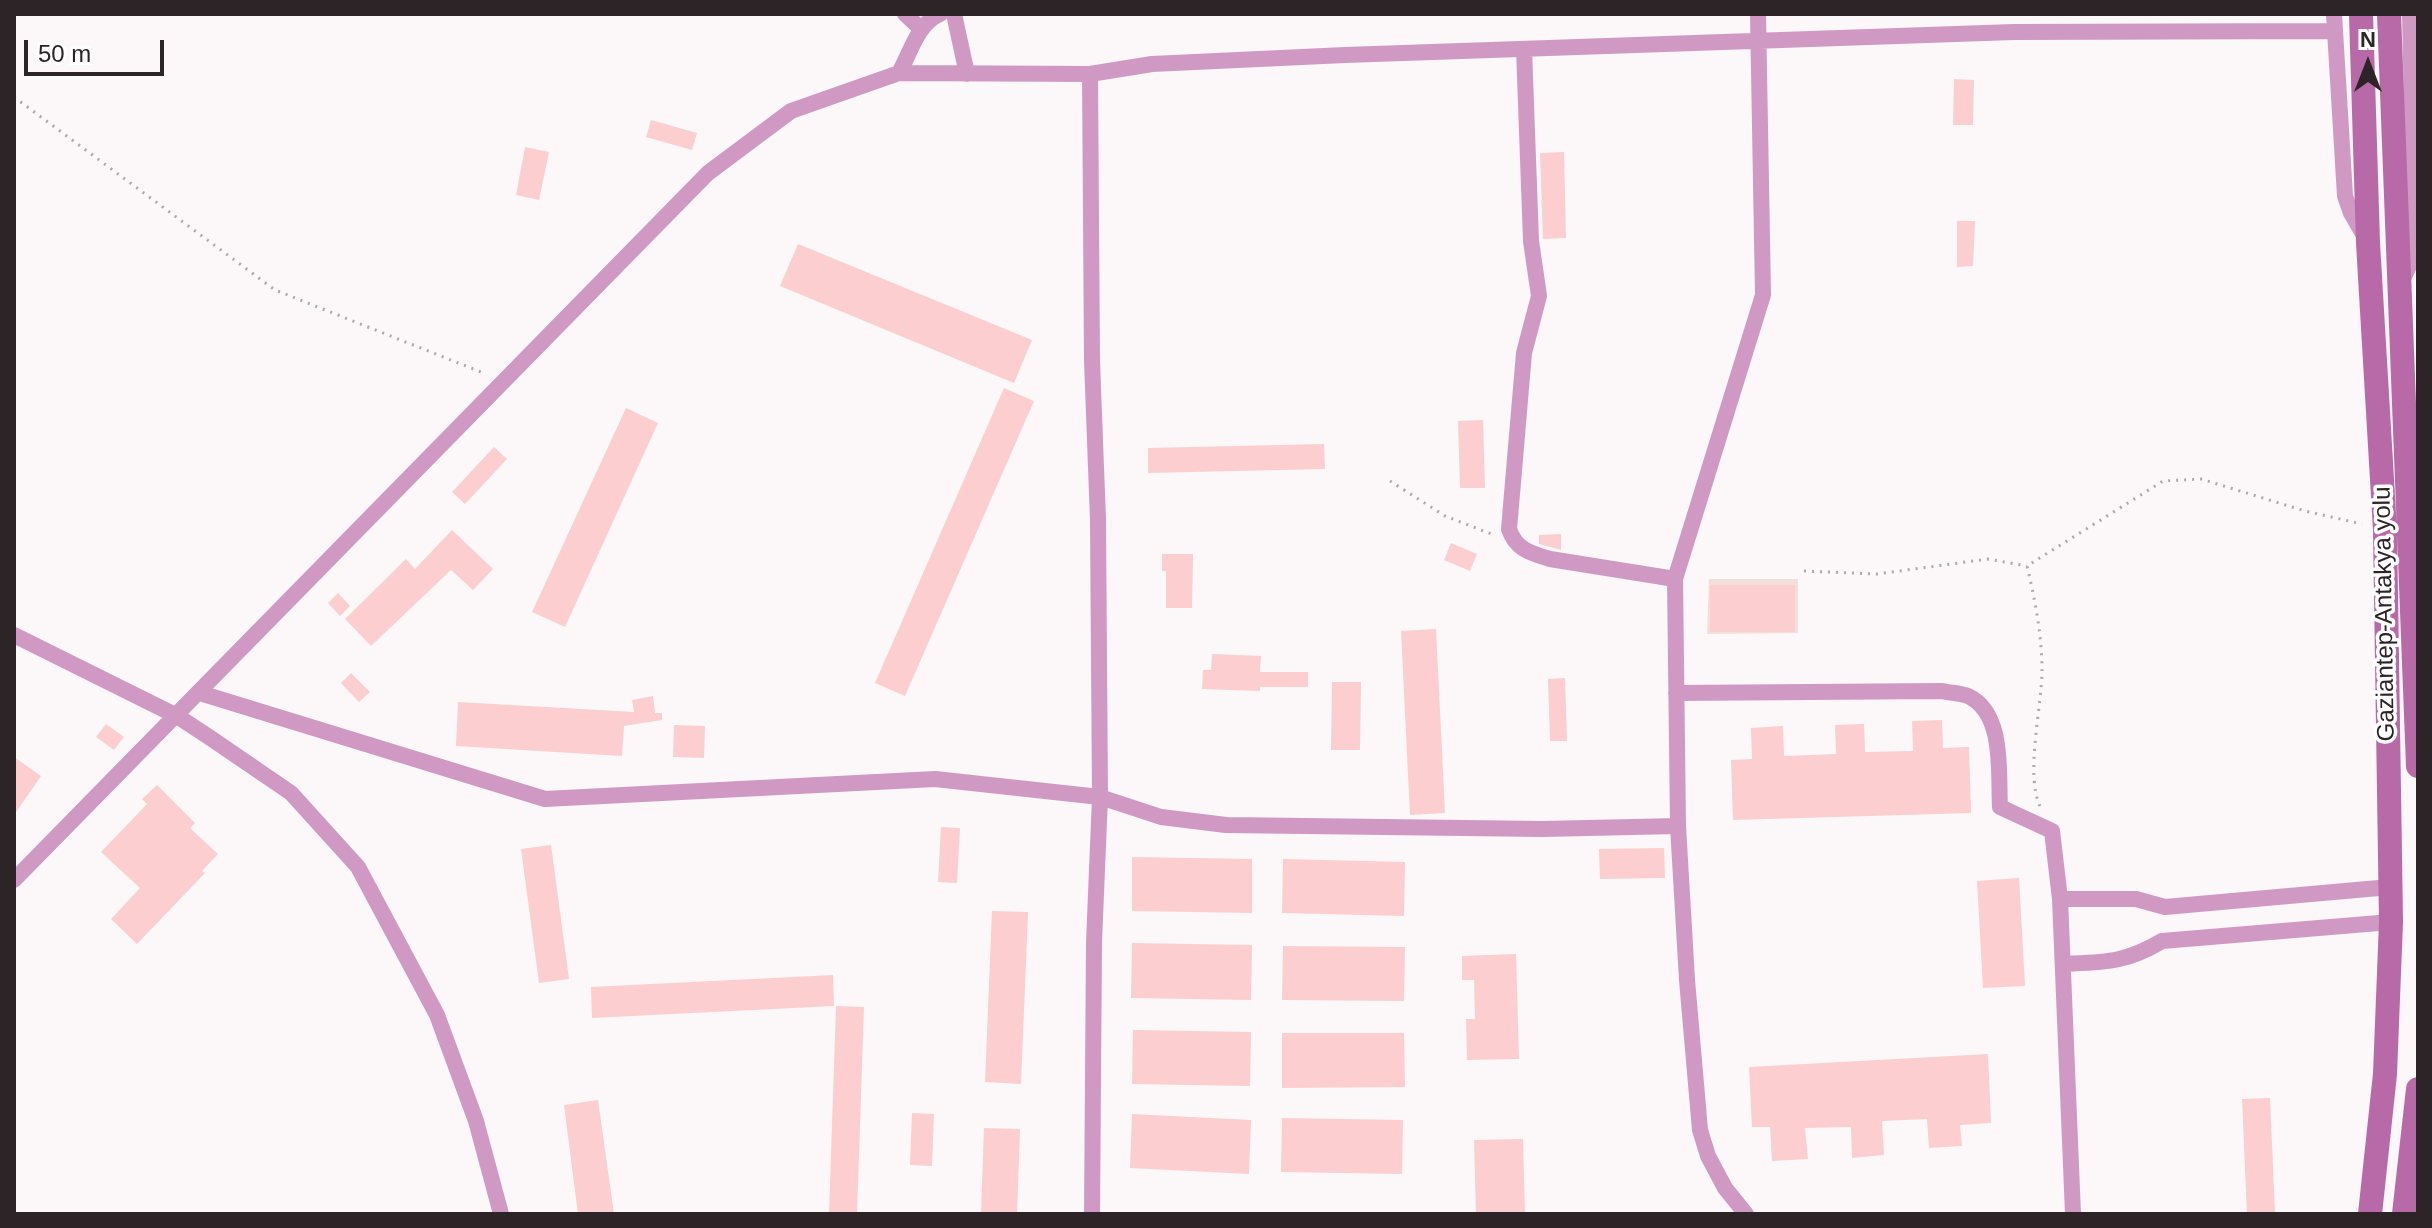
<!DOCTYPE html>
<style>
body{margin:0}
#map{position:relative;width:2432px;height:1228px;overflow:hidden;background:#fcf7f9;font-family:Arial,sans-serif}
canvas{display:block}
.frame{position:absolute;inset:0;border:16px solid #2c2426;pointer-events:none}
.north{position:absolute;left:2328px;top:24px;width:80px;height:80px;-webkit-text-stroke:6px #fff;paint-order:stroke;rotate:0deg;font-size:22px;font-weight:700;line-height:32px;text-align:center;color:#2c2426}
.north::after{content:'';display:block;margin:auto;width:28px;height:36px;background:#2c2426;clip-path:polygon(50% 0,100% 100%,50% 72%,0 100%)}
.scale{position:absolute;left:24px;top:40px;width:140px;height:36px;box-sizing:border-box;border:4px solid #2c2426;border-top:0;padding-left:10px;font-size:24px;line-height:28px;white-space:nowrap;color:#2c2426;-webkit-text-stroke:6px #fff;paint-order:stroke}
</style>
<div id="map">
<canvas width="2432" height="1228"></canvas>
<div class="frame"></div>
<div class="north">N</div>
<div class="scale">50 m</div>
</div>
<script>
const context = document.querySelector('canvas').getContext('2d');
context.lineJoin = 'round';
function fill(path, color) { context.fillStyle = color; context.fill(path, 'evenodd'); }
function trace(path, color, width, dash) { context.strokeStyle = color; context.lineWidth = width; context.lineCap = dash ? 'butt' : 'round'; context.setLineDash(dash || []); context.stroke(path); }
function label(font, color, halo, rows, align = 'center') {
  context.font = font + ' Arial,sans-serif'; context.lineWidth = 7; context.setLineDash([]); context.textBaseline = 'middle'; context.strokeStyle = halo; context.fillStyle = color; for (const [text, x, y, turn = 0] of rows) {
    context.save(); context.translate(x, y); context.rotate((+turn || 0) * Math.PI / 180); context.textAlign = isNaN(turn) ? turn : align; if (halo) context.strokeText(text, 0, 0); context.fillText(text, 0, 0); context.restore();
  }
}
fill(new Path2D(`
 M 1709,579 L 1798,579 L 1798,633 L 1707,634 Z`), '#f3dfd8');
fill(new Path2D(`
 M 1954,79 L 1974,80 L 1973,125 L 1953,125 Z
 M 651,120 L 697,133 L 692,150 L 646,137 Z
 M 525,147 L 549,152 L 539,200 L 516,195 Z
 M 1564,152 L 1566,238 L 1543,239 L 1540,153 Z
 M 1957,221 L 1975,221 L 1973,266 L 1957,267 Z
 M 798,244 L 1032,340 L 1014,383 L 780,286 Z
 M 1004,388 L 1034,401 L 905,696 L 875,683 Z
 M 626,408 L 658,423 L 565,627 L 532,612 Z
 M 1483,420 L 1485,488 L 1460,488 L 1458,421 Z
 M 1324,444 L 1325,469 L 1148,473 L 1148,448 Z
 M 494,447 L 507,459 L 465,504 L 452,492 Z
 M 452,530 L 493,569 L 473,590 L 451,570 L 371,646 L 345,619 L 406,559 L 415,569 Z
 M 1561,534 L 1561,550 L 1539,544 L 1539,535 Z
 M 1451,543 L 1477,554 L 1470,571 L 1444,560 Z
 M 1162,554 L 1193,554 L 1192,608 L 1166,608 L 1166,571 L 1162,571 Z
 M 1710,585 L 1795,585 L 1795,632 L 1710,632 Z
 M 338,593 L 350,606 L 340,616 L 328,603 Z
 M 1436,629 L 1445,813 L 1410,815 L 1401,631 Z
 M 1212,654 L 1261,656 L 1260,672 L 1308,672 L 1308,687 L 1260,687 L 1260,691 L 1202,689 L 1203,670 L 1211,670 Z
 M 351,673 L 370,692 L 359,702 L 341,683 Z
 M 1565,678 L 1567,741 L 1550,741 L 1548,679 Z
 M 1332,682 L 1361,682 L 1360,750 L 1331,750 Z
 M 653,696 L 655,713 L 662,713 L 662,720 L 624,726 L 622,756 L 456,746 L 458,702 L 634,712 L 632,700 Z
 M 1942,720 L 1943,748 L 1969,747 L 1971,813 L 1733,820 L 1731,760 L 1752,759 L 1751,728 L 1783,726 L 1784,756 L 1836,754 L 1835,725 L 1864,724 L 1865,752 L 1913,751 L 1912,721 Z
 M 106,724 L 124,737 L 114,750 L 96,737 Z
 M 674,725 L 705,726 L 704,758 L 673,757 Z
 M 14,757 L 41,776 L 14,815 Z
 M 157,785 L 195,823 L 190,828 L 218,854 L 202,871 L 205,873 L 137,944 L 111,919 L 140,888 L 101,852 L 147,804 L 142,799 Z
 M 941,827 L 960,828 L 957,883 L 938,882 Z
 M 551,845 L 569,979 L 539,983 L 521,849 Z
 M 1664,848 L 1665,878 L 1600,879 L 1599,849 Z
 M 1132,857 L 1252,859 L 1252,913 L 1132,911 Z
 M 1283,859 L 1405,862 L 1404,916 L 1282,913 Z
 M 2019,878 L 2025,986 L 1983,988 L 1977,881 Z
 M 992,911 L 1028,912 L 1021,1084 L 985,1082 Z
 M 1132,943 L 1252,945 L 1251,1000 L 1131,998 Z
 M 1283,946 L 1405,947 L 1404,1001 L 1282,1000 Z
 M 1516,954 L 1519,1059 L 1467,1060 L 1466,1019 L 1475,1019 L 1474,980 L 1462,980 L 1462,956 Z
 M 833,975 L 834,1006 L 592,1018 L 591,987 Z
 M 836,1006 L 864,1007 L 857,1214 L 829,1214 Z
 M 1133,1030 L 1251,1032 L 1250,1086 L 1132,1084 Z
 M 1282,1033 L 1404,1033 L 1405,1087 L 1282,1088 Z
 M 1988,1054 L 1991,1123 L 1960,1125 L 1962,1146 L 1929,1148 L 1927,1119 L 1882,1121 L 1884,1155 L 1852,1158 L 1851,1127 L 1805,1128 L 1808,1159 L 1772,1161 L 1770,1127 L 1752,1127 L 1749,1067 Z
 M 2270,1098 L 2275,1214 L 2247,1214 L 2242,1099 Z
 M 598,1100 L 614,1214 L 578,1214 L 564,1105 Z
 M 912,1113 L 934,1114 L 932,1166 L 910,1165 Z
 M 1132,1114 L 1251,1120 L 1249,1174 L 1130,1168 Z
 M 1282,1118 L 1403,1120 L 1402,1174 L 1281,1172 Z
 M 984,1128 L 1020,1129 L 1017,1214 L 981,1214 Z
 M 1523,1139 L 1525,1214 L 1476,1214 L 1474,1140 Z`), '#fccecf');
trace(new Path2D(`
 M 14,97 L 275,290 L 486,374
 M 1390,481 L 1445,516 L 1494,535
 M 1804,571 L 1877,574 L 1988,559 L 2027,566
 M 2040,806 C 2025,775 2042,706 2042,670 C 2042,636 2035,599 2027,566 L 2163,481 L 2201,479 L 2305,511 L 2362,524`), '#afa8aa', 3, [2, 6]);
trace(new Path2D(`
 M 905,14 L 921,29
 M 954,14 L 967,74
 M 2334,14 L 2345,196 L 2351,213 L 2366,239
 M 1524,49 L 1531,241 L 1539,296 L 1524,353 L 1509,529 C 1516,550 1531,553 1550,559 L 1675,579
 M 899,73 L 1090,74 L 1152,64 L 1345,55 L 2014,32 L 2335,31
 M 1090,74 L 1092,361 L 1098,520 L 1100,797 L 1094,942 L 1092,1214
 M 2404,277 L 2409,266 L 2415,238 L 2410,14
 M 14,635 L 177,716 L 209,737 L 291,793 L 358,867 L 437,1015 L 476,1121 L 501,1214
 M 200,693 L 545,799 L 935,779 L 1100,797 L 1161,817 L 1226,825 L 1542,829 L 1678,826
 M 1676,693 L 1942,691 C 1950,693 1960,693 1968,696 C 2005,713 1998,773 2000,807 L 2052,831 L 2060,899 L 2073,1214
 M 14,880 L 708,173 L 791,111 L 899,73 C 911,52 917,24 940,14
 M 2060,899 L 2136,899 L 2165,907 L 2390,887
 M 2063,964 C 2105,962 2125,963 2162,941 L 2391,922
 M 1746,1214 L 1725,1188 L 1708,1156 L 1700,1130 L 1687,980 L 1678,826 L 1675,579 L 1763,295 L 1758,14`), '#d099c3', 16);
trace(new Path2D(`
 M 2361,14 L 2368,243 L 2385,530 L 2391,922 L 2385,1074 L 2370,1214
 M 2389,14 L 2418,766
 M 2404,1214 L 2418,1089`), '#b869a7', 24);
label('24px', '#2c2426', '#fff', [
 ["Gaziantep-Antakya yolu",2385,614,-91]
]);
</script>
